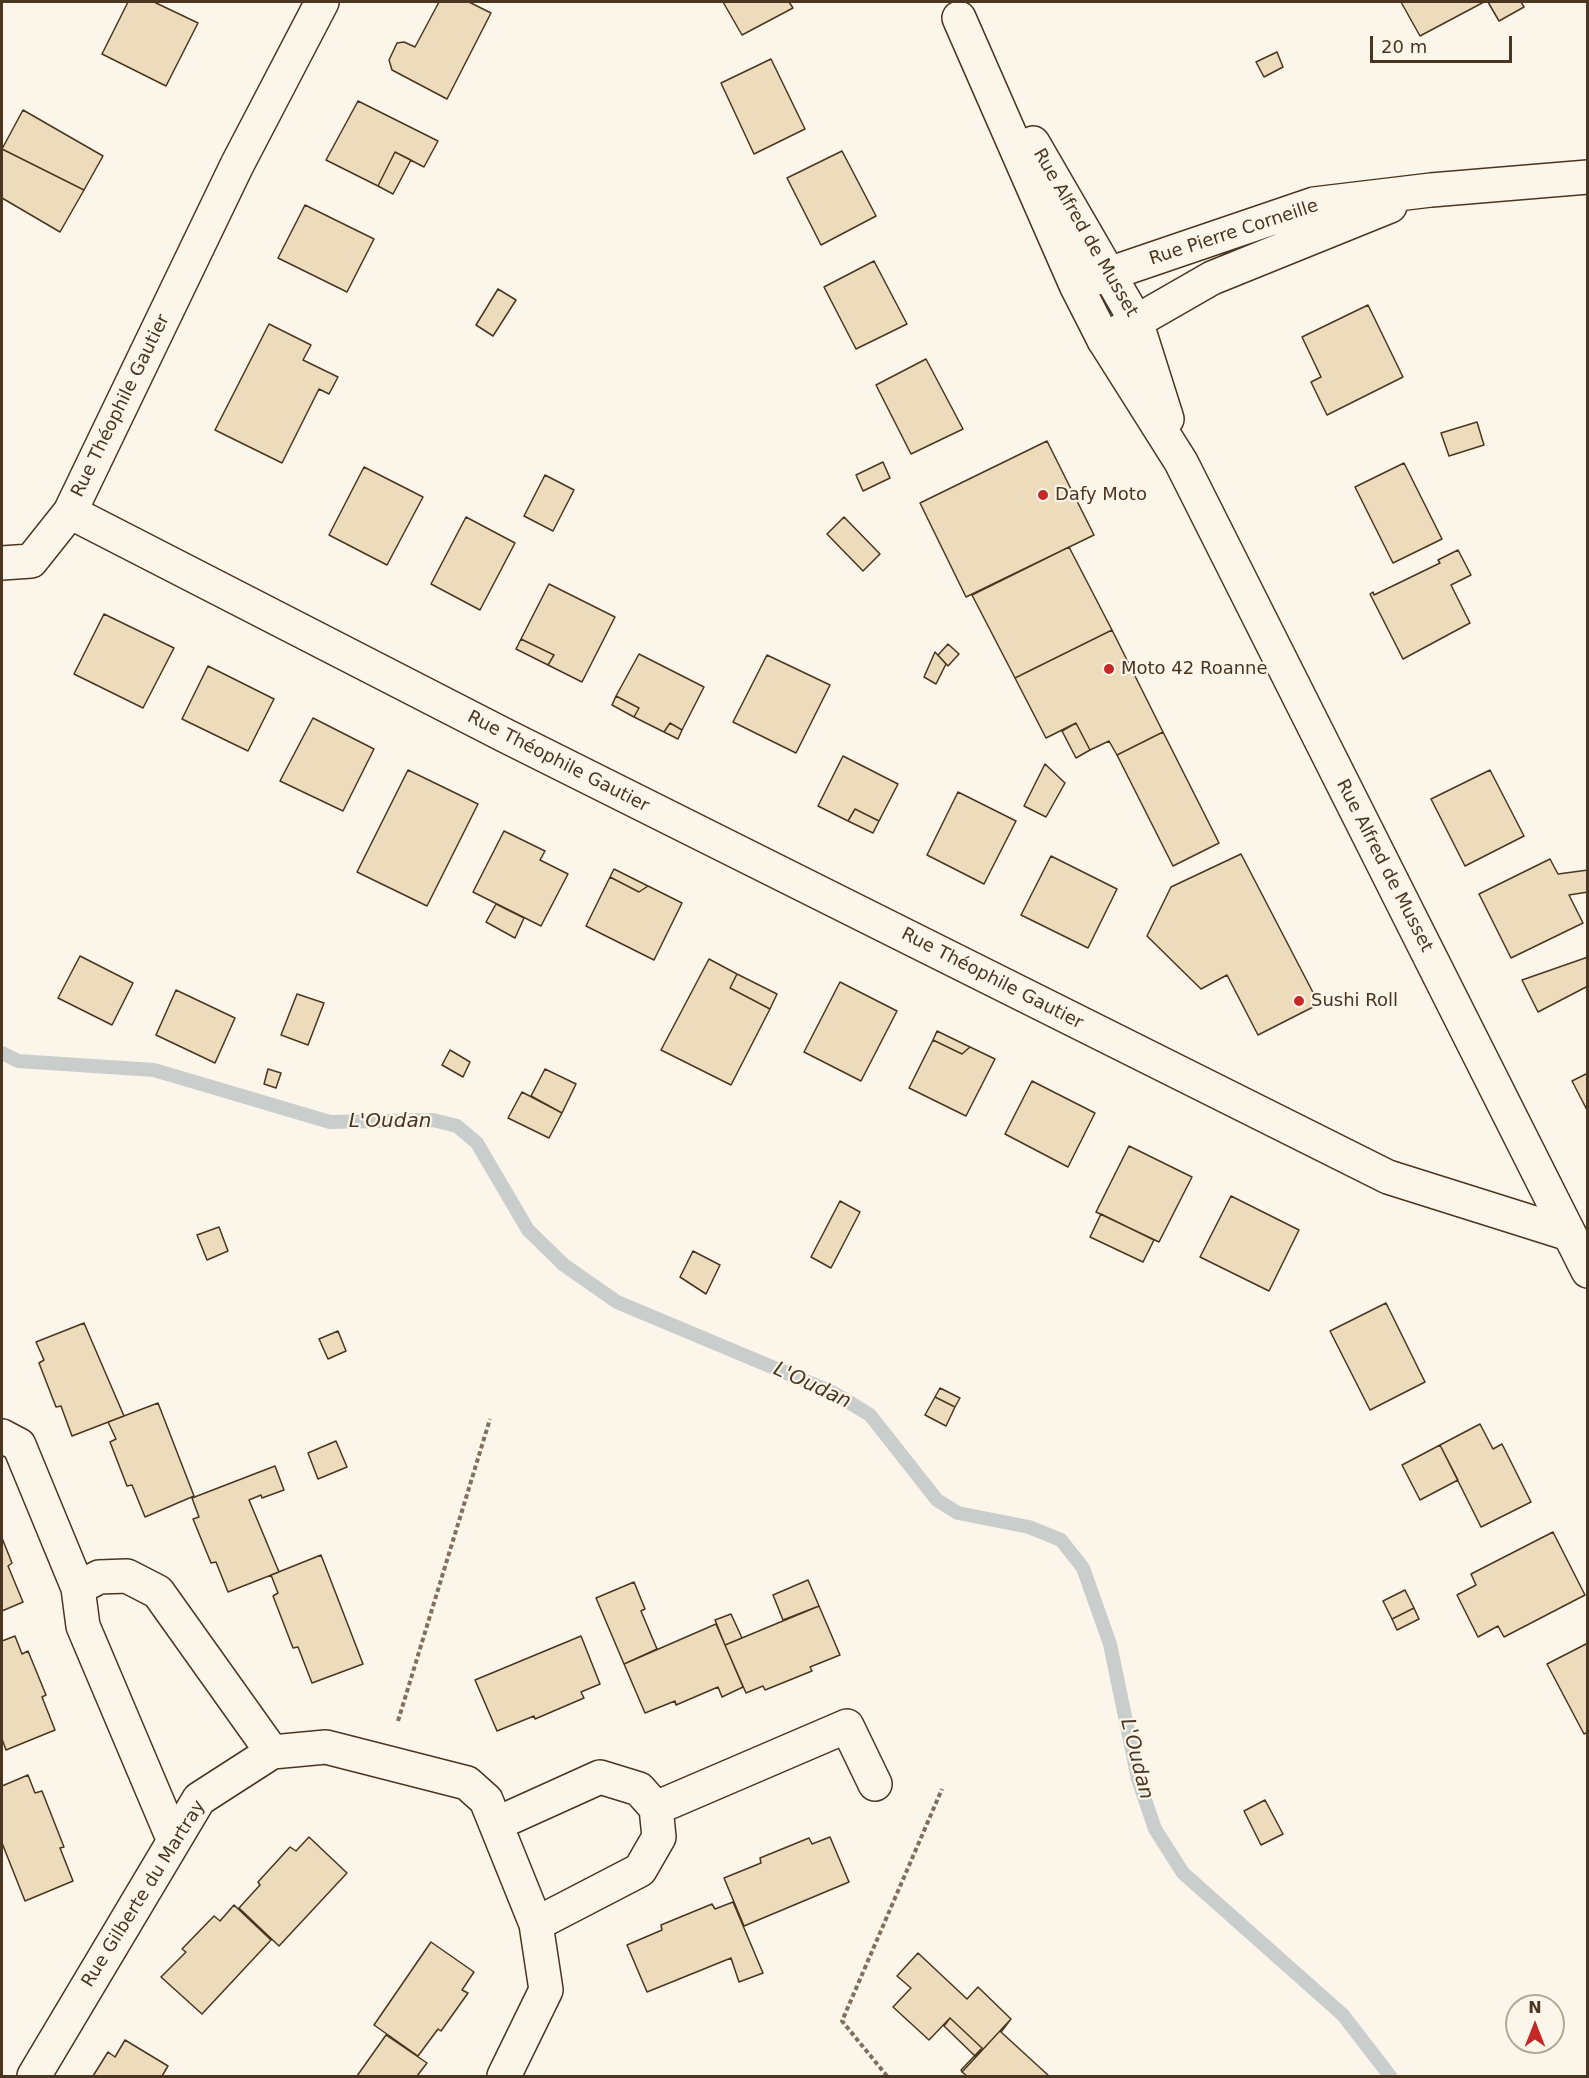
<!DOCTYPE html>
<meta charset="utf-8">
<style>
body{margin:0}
#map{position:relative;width:1589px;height:2078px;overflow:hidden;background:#fbf6e9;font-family:"DejaVu Sans",sans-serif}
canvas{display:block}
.frame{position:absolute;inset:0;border:3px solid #4a3520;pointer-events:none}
.north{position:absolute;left:1505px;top:1994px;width:60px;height:60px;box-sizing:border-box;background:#fbf6e9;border:2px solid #b4a999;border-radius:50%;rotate:0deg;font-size:16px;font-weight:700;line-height:24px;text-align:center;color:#4a3520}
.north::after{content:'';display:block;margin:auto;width:21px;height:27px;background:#c62828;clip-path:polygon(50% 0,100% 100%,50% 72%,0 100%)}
.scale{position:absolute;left:1370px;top:36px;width:142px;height:27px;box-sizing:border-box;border:3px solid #4a3520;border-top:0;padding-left:8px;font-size:18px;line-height:21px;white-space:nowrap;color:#4a3520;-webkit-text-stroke:4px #fbf6e9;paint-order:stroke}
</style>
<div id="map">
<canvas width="1589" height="2078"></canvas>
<div class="frame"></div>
<div class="north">N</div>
<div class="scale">20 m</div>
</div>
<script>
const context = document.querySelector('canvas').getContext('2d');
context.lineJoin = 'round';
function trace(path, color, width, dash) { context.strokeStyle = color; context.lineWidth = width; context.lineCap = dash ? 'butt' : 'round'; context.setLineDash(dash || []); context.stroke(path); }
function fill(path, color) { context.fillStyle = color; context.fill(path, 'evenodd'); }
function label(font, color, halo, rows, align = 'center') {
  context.font = font + ' "DejaVu Sans",sans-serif'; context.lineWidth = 4.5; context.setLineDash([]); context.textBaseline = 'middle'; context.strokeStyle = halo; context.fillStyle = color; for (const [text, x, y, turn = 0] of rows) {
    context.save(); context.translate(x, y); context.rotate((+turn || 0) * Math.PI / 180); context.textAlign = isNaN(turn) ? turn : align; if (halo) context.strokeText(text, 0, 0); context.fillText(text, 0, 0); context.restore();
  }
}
trace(new Path2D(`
 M 2,1053 L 18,1061 L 154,1070 L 330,1122 L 433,1120 L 457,1126 L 477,1143 L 528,1230 L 564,1265 L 617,1302 L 834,1393 L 870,1415 L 937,1500 L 958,1513 L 1029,1527 L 1061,1540 L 1083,1568 L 1110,1644 L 1138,1779 L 1155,1829 L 1183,1873 L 1343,2015 L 1390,2076`), '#c9cecd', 14);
const building = new Path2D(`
 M 128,2 L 154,2 L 198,23 L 166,86 L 102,54 Z
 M 439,2 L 469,2 L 491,13 L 447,99 L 392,70 L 389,60 L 397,43 L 404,42 L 415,47 Z
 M 723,2 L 789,2 L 793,8 L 742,35 Z
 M 1401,2 L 1484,2 L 1420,36 Z
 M 1488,2 L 1521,2 L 1524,7 L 1499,21 Z
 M 1277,52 L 1283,67 L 1264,77 L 1256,62 Z
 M 771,59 L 805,129 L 754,154 L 721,83 Z
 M 358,101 L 438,141 L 424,167 L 395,152 L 378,186 L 326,160 Z
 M 23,110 L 103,156 L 84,190 L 2,149 Z
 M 2,149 L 84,190 L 60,232 L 2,198 Z
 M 842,151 L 876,216 L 821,245 L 787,178 Z
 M 395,152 L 411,160 L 393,194 L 378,186 Z
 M 305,205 L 374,239 L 347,292 L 278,258 Z
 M 874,261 L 907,324 L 856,349 L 824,287 Z
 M 498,289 L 516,300 L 493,336 L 476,325 Z
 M 1368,305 L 1403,377 L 1327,415 L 1311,382 L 1321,377 L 1302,337 Z
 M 269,324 L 311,345 L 303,360 L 338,377 L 329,394 L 319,389 L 282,463 L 215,430 Z
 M 926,359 L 963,429 L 911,454 L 876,385 Z
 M 1477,422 L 1484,445 L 1449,456 L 1441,433 Z
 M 1047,441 L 1094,535 L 966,597 L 920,503 Z
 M 883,462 L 890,478 L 863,491 L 856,475 Z
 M 1404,463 L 1442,539 L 1393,563 L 1355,487 Z
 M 364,467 L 423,497 L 387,565 L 329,535 Z
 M 545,475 L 574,490 L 553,531 L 524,516 Z
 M 466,517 L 515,543 L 480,610 L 431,584 Z
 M 844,517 L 880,554 L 863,571 L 827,534 Z
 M 1069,547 L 1112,630 L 1015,678 L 972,595 Z
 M 1458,550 L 1471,575 L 1451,585 L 1470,623 L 1403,659 L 1370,594 L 1373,592 L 1374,595 L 1440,563 L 1438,560 Z
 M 549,584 L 615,617 L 582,682 L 548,665 L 554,655 L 521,639 Z
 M 104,614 L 174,648 L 143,708 L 74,674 Z
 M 1112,630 L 1163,732 L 1117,755 L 1109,741 L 1090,750 L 1076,723 L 1046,738 L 1015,678 Z
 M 521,639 L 554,655 L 548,665 L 516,649 Z
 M 948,644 L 959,654 L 948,666 L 938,655 Z
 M 935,652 L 946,664 L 936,684 L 924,677 Z
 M 639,654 L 704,687 L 682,730 L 670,723 L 664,732 L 634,717 L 639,708 L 616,696 Z
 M 767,655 L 830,685 L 796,753 L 733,722 Z
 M 208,666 L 274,699 L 248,751 L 182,719 Z
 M 616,696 L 639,708 L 634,717 L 612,705 Z
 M 313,718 L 374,749 L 343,811 L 280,781 Z
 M 670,723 L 682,730 L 678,739 L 664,732 Z
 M 1076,723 L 1090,750 L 1076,758 L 1062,731 Z
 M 1163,732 L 1219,843 L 1173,866 L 1117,755 Z
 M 843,756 L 898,784 L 879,821 L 855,809 L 848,821 L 818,806 Z
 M 1045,764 L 1065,783 L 1046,817 L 1024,806 Z
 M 408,770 L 478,804 L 427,906 L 357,872 Z
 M 1490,770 L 1524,836 L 1465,866 L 1431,799 Z
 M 958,792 L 1016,821 L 984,884 L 927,855 Z
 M 855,809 L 879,821 L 873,833 L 848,821 Z
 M 504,831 L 545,851 L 540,860 L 568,874 L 541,926 L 473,892 Z
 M 1241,854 L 1319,1004 L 1258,1035 L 1227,975 L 1201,989 L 1147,936 L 1171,887 Z
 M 1051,856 L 1117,889 L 1088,948 L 1021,915 Z
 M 1550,859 L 1558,874 L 1588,870 L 1588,892 L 1569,895 L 1583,923 L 1511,958 L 1479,894 Z
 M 614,869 L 648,886 L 639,892 L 610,877 Z
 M 610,877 L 639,892 L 648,886 L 682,903 L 654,960 L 586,926 Z
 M 496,904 L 524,918 L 515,938 L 486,922 Z
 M 80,956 L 133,983 L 112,1025 L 58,998 Z
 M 1588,957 L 1588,986 L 1538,1012 L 1522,980 Z
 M 709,959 L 737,974 L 730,988 L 770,1009 L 731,1085 L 661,1050 Z
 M 737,974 L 777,994 L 770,1009 L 730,988 Z
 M 840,982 L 897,1011 L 861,1081 L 804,1052 Z
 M 176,990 L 235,1018 L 215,1063 L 156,1035 Z
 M 297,994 L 324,1003 L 308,1045 L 281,1035 Z
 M 937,1031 L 970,1047 L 962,1054 L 933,1040 Z
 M 933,1040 L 962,1054 L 970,1047 L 995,1059 L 966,1116 L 909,1088 Z
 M 450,1050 L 470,1062 L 463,1077 L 442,1065 Z
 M 268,1069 L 281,1073 L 276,1088 L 264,1084 Z
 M 545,1069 L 576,1084 L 562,1113 L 531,1096 Z
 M 1588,1073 L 1588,1112 L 1572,1081 Z
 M 1032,1081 L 1095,1113 L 1068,1167 L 1005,1134 Z
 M 522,1092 L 562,1113 L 549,1138 L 508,1118 Z
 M 1129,1146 L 1192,1177 L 1159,1242 L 1096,1212 Z
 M 1231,1196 L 1299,1230 L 1269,1291 L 1200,1257 Z
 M 840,1201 L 860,1212 L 831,1268 L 811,1257 Z
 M 1101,1214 L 1154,1240 L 1143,1262 L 1090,1237 Z
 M 219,1227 L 228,1251 L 207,1260 L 197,1235 Z
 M 693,1251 L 720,1265 L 706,1294 L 680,1277 Z
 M 1386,1303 L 1425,1382 L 1370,1410 L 1330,1331 Z
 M 84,1323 L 124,1416 L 72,1436 L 61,1406 L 56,1407 L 39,1363 L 44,1360 L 36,1342 Z
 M 338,1331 L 346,1351 L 328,1359 L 319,1339 Z
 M 940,1388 L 960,1398 L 955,1407 L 935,1397 Z
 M 935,1397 L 955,1407 L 946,1426 L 925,1415 Z
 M 158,1403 L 194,1496 L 145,1517 L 132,1485 L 127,1486 L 110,1442 L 116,1439 L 108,1422 Z
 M 1480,1424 L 1493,1449 L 1502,1444 L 1531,1502 L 1481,1527 L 1440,1445 Z
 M 336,1441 L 347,1467 L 318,1479 L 308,1453 Z
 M 1440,1445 L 1458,1480 L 1420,1500 L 1402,1465 Z
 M 275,1466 L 284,1490 L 262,1498 L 261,1495 L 249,1500 L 279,1572 L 228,1592 L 216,1562 L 211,1563 L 193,1519 L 199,1517 L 192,1498 Z
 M 1553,1532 L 1585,1595 L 1504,1637 L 1498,1626 L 1478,1637 L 1457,1595 L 1476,1585 L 1471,1574 Z
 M 2,1538 L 12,1563 L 8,1566 L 23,1602 L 2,1611 Z
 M 321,1555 L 363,1664 L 312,1683 L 298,1647 L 293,1648 L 273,1596 L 278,1593 L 271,1575 Z
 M 808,1580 L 819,1606 L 783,1620 L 773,1595 Z
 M 634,1582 L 645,1609 L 641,1611 L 657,1649 L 624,1664 L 596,1598 Z
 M 1405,1590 L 1414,1608 L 1392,1619 L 1383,1601 Z
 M 819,1606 L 840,1655 L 810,1667 L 812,1671 L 765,1690 L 763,1686 L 746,1693 L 725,1645 Z
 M 1414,1608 L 1419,1619 L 1397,1630 L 1392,1619 Z
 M 731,1614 L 742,1638 L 725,1645 L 715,1620 Z
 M 716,1624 L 743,1687 L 722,1697 L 718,1687 L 676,1705 L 675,1701 L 645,1713 L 624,1664 Z
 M 15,1636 L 22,1654 L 28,1651 L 46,1695 L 42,1697 L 55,1730 L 6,1750 L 2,1739 L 2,1641 Z
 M 581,1636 L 600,1684 L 581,1692 L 584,1698 L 535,1719 L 534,1716 L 497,1731 L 475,1680 Z
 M 1588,1643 L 1588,1732 L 1584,1734 L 1547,1664 Z
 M 28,1775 L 35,1793 L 42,1791 L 64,1847 L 60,1848 L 73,1881 L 25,1901 L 2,1843 L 2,1786 Z
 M 1265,1800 L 1283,1834 L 1261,1845 L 1244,1811 Z
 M 309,1837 L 347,1873 L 279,1946 L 239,1908 L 260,1885 L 258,1882 L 290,1847 L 296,1851 Z
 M 830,1837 L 849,1882 L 744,1926 L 724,1878 L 761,1863 L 760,1858 L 809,1838 L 812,1844 Z
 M 733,1902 L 763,1973 L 739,1982 L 731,1958 L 647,1992 L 627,1945 L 662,1930 L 661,1925 L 712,1904 L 715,1909 Z
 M 234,1905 L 271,1940 L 202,2014 L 161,1977 L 186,1952 L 182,1949 L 214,1916 L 220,1921 Z
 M 431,1942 L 474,1972 L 462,1990 L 468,1993 L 441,2031 L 438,2029 L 418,2056 L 374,2025 Z
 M 918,1953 L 967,1999 L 978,1987 L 1011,2019 L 962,2072 L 961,2070 L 982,2048 L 950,2018 L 929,2040 L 893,2007 L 911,1988 L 897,1976 Z
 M 950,2018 L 982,2048 L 975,2056 L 944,2026 Z
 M 1011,2019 L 1001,2032 L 1049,2076 L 967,2076 L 962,2072 Z
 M 386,2035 L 427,2063 L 417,2076 L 357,2076 Z
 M 125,2040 L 168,2066 L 162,2076 L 93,2076 L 108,2052 L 115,2057 Z`);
fill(building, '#ecdcbc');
trace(building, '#4a3520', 1.5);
const minor = new Path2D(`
 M 322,2 L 237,165 L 70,512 L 504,735 L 1388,1177 L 1569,1234
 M 1082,283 L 1314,204 L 1431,190 L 1588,177
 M 1104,340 L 1212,278 L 1390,206
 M 2,563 L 31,561 L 70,512
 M 2,1436 L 19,1445 L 78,1588
 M 656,1808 L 847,1726 L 875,1784
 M 496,1824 L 600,1777 L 639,1789 L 656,1808 L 659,1837 L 640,1870 L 536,1924
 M 174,1841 L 83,1626 L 78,1588 L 99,1577 L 127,1576 L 158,1592 L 272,1752
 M 34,2076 L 199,1799 L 272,1752 L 326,1747 L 467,1783 L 486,1800 L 536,1924 L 546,1990 L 504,2076`);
const major = new Path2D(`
 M 959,18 L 1076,285 L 1104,340 L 1181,462 L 1588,1271
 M 1033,143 L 1136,321 L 1167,419`);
trace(minor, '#4a3520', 36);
trace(major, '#4a3520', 36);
trace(new Path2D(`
 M 398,1721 L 490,1419
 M 887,2076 L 842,2021 L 942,1789`), '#7f6f5c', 4, [4.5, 3]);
trace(minor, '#fbf6e9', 33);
trace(major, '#fbf6e9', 33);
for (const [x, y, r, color] of [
 [1043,495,6,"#c62828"],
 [1109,669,6,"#c62828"],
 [1299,1001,6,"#c62828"]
]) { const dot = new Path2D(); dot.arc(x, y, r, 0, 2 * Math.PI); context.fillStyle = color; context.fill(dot); trace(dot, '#fbf6e9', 2); }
label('18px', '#4a3520', '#fbf6e9', [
 ["Rue Alfred de Musset",1085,233,60],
 ["Rue Pierre Corneille",1234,233,-18],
 ["Rue Théophile Gautier",121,406,-64],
 ["Rue Théophile Gautier",558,762,27],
 ["Rue Alfred de Musset",1384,866,63],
 ["Rue Théophile Gautier",992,979,27],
 ["Rue Gilberte du Martray",144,1894,-58]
]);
label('18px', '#4a3520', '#fbf6e9', [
 ["Dafy Moto",1055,495],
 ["Moto 42 Roanne",1121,669],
 ["Sushi Roll",1311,1001]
], 'left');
label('italic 20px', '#4a3520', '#fbf6e9', [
 ["L'Oudan",390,1122],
 ["L'Oudan",812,1386,25],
 ["L'Oudan",1136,1759,76]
]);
</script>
